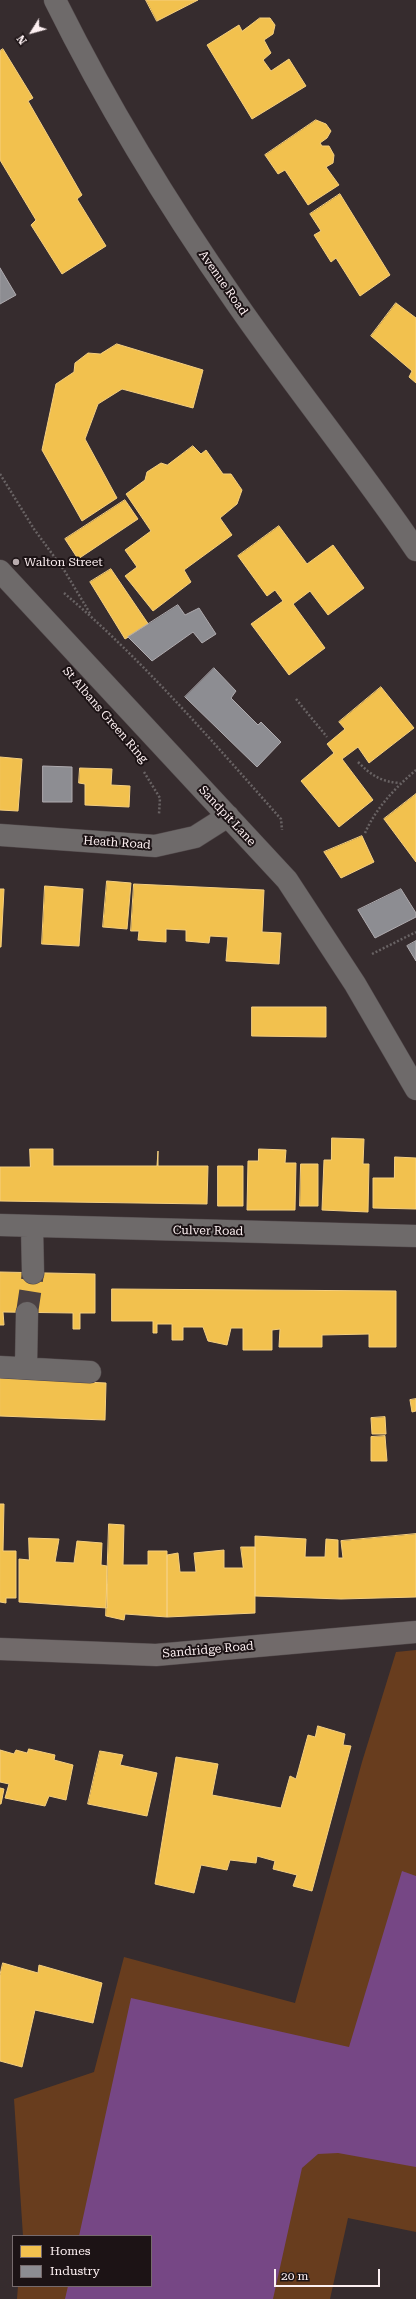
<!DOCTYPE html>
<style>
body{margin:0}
#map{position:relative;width:416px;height:2299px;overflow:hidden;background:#362c2e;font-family:"Roboto Serif",serif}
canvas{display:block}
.legend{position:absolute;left:12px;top:2235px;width:140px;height:52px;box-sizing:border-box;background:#1c1315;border:1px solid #766b6d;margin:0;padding:5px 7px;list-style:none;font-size:12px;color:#fdf0f2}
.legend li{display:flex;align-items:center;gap:8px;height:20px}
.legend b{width:20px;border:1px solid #766b6d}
.north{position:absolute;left:12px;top:12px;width:40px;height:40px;-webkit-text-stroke:3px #1c1315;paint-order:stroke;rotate:233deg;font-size:11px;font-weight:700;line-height:16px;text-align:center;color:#fdf0f2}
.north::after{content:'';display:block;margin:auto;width:14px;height:18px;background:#fdf0f2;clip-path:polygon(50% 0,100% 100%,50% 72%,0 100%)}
.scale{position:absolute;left:274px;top:2269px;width:106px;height:18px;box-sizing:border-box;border:2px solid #fdf0f2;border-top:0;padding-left:5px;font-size:12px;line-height:14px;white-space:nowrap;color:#fdf0f2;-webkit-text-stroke:3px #1c1315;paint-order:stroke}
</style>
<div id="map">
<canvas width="416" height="2299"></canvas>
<ul class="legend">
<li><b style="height:11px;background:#f2c14e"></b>Homes</li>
<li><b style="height:11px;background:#8d8d92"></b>Industry</li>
</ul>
<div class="north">N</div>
<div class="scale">20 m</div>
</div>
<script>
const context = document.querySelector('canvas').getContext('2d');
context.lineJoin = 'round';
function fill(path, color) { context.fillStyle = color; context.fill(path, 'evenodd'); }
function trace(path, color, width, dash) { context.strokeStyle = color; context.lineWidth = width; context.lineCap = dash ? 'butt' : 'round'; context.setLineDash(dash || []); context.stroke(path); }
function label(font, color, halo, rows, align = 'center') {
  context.font = font + ' "Roboto Serif",serif'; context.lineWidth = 4; context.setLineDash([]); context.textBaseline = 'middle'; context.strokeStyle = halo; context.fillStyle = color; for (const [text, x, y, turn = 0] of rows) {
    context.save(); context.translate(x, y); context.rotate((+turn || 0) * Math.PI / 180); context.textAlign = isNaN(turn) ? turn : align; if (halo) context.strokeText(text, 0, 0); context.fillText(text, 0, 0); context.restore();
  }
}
fill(new Path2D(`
 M 416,1650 L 416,2232 L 348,2218 L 330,2299 L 17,2299 L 18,2286 L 151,2286 L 151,2236 L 23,2236 L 14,2099 L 94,2072 L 124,1957 L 295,2003 L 362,1762 L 396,1652 Z`), '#683d1e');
fill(new Path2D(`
 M 402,1871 L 416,1876 L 416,2167 L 338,2153 L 318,2154 L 302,2168 L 273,2299 L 65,2299 L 68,2286 L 151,2286 L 151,2236 L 79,2236 L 131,1998 L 349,2047 Z`), '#764785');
const homes = new Path2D(`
 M 146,0 L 198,0 L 157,21 Z
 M 260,18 L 270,18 L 275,25 L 273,34 L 264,40 L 271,53 L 263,60 L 271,71 L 289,59 L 306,86 L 252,119 L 207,45 L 239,25 L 242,31 Z
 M 3,49 L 33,98 L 28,101 L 82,195 L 77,199 L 106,246 L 62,274 L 31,225 L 36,220 L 0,160 L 0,51 Z
 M 316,120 L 326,124 L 331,131 L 327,138 L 320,143 L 322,146 L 329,146 L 334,155 L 333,163 L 326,167 L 339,185 L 308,205 L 285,170 L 278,174 L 265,155 Z
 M 340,194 L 390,275 L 360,296 L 336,258 L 331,262 L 314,235 L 321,231 L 310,214 Z
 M 396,303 L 416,318 L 416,383 L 409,377 L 412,371 L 371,336 Z
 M 117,344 L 203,370 L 193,408 L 122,389 L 98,404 L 85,439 L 117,498 L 82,521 L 42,450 L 56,384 L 74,372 L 75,363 L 88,353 L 100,354 Z
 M 193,446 L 201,454 L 206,450 L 223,474 L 231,474 L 242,490 L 237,504 L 220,518 L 232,535 L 184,570 L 191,582 L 153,611 L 125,576 L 137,567 L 125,550 L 151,531 L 126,494 L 145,480 L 147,472 L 161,463 L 167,465 Z
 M 125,500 L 138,519 L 78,559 L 65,539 Z
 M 279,526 L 307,564 L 333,545 L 364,588 L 328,615 L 310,591 L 293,604 L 325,648 L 289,675 L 251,624 L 283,601 L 275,590 L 267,596 L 238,556 Z
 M 111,569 L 149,625 L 125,639 L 90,582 Z
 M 381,687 L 414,728 L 369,763 L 358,747 L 342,759 L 373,800 L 339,827 L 301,781 L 334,753 L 327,744 L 345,729 L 339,722 Z
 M 0,757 L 22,759 L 18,811 L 0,810 Z
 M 80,768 L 112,769 L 111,785 L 130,786 L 129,807 L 85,805 L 85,784 L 79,783 Z
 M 416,794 L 416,862 L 384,819 Z
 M 362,836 L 374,862 L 341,878 L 324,852 Z
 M 107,881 L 131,883 L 127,929 L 103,927 Z
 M 134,884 L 264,890 L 262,932 L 281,933 L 279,964 L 226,961 L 228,937 L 210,936 L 209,943 L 186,941 L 186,930 L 166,929 L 166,942 L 138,940 L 139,931 L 131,931 Z
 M 45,886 L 83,889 L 79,946 L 42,944 Z
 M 0,889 L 4,889 L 1,947 L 0,947 Z
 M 252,1007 L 326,1007 L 326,1037 L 252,1036 Z
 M 332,1138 L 364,1139 L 363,1164 L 369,1164 L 368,1212 L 322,1210 L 324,1160 L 331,1160 Z
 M 30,1149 L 53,1149 L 53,1166 L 157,1166 L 158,1151 L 158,1166 L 208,1166 L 207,1204 L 0,1201 L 0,1167 L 30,1167 Z
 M 259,1149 L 286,1150 L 285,1163 L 296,1163 L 295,1210 L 247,1210 L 248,1161 L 258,1161 Z
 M 395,1157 L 416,1158 L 416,1209 L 373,1208 L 373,1178 L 394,1178 Z
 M 301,1164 L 318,1164 L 318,1206 L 300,1206 Z
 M 218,1166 L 243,1166 L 243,1206 L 218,1206 Z
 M 0,1272 L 95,1274 L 95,1313 L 80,1313 L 80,1329 L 73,1329 L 73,1313 L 3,1312 L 4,1325 L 0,1325 Z
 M 112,1289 L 396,1291 L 396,1347 L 369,1347 L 369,1334 L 322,1335 L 322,1347 L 279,1347 L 280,1329 L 272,1330 L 272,1350 L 243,1350 L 243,1328 L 231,1328 L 227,1345 L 208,1341 L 203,1327 L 183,1327 L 183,1340 L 172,1340 L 172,1324 L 157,1324 L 157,1333 L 153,1333 L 153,1321 L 112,1321 Z
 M 0,1378 L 106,1383 L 105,1420 L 0,1416 Z
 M 416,1399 L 416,1411 L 412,1412 L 410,1400 Z
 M 385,1417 L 386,1434 L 372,1434 L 371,1418 Z
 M 385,1436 L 387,1461 L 371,1461 L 371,1437 Z
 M 0,1504 L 4,1504 L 3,1551 L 16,1551 L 16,1598 L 6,1598 L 6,1603 L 0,1602 Z
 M 109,1524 L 124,1525 L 123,1565 L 148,1565 L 148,1551 L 167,1551 L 167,1617 L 125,1614 L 124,1620 L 106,1616 Z
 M 416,1534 L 416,1597 L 341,1599 L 255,1596 L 255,1536 L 306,1539 L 305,1557 L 325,1557 L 326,1539 L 338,1540 L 338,1558 L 343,1558 L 341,1541 Z
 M 29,1538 L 59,1539 L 55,1562 L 74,1563 L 77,1541 L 102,1543 L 101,1565 L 107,1566 L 107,1608 L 19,1602 L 19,1559 L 29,1560 Z
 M 241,1547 L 255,1547 L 255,1613 L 167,1617 L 167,1555 L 178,1553 L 180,1572 L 196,1572 L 194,1553 L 224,1550 L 224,1568 L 243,1568 Z
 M 318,1726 L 345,1734 L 343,1745 L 351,1746 L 312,1891 L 293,1886 L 297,1875 L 273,1869 L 275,1861 L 257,1856 L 256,1863 L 230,1860 L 227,1870 L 201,1865 L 194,1893 L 155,1884 L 176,1757 L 218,1764 L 212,1795 L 281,1808 L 290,1776 L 296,1779 L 308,1735 L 315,1737 Z
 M 29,1749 L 55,1755 L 54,1760 L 73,1765 L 66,1800 L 49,1796 L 45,1806 L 5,1798 L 9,1784 L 0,1782 L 0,1750 L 14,1754 L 16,1750 L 27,1753 Z
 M 100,1751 L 123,1755 L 120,1765 L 157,1773 L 147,1816 L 88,1804 Z
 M 0,1788 L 4,1789 L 1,1804 L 0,1804 Z
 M 3,1963 L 38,1973 L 39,1965 L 102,1983 L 93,2023 L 35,2010 L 22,2067 L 0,2061 L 0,1975 Z`);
fill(homes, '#f2c14e');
trace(homes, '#f5cf7f', 1);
const industry = new Path2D(`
 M 0,268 L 16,295 L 0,304 Z
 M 178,605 L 185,615 L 199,608 L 216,634 L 202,643 L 193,632 L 152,661 L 128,637 Z
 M 214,668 L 236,691 L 231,698 L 258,725 L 261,722 L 281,742 L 257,767 L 185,697 Z
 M 43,766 L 72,767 L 72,802 L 43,802 Z
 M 401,889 L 416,913 L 416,917 L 375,938 L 358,910 Z
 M 416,941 L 416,961 L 407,946 Z`);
fill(industry, '#8d8d92');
trace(industry, '#afabaf', 1);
trace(new Path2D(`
 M 27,1313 L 33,1273`), '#4a4042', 22, [22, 11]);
const minor = new Path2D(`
 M 55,0 C 107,105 168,205 235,301 C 293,385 358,465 416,550
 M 0,571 L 287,880 L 355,984 L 416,1089
 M 0,835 L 155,846 L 195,837 L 228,816
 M 0,1225 L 416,1236
 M 32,1227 L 33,1273
 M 0,1367 L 90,1372
 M 26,1367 L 27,1313`);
const major = new Path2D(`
 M 0,1649 L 156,1655 L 416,1632`);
trace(minor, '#51484a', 23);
trace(major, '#51484a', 23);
trace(new Path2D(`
 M 0,474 L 34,529 L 64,570 L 91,615
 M 64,593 C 143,660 212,741 281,819 L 282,830
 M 296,699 L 327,737
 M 358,762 C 371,775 381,782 400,783
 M 144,772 L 160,798 L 159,814
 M 365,833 C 376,808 395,788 416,770
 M 372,954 L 416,932`), '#696364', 2.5, [2, 2]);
trace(minor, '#6e6a6a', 22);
trace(major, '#716a6a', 22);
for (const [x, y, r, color] of [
 [16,562,4,"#b7abad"]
]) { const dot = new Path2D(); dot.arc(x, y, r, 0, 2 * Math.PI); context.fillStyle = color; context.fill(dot); trace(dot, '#1c1315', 1.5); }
label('12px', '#fdf0f2', '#1c1315', [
 ["Avenue Road",223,283,55],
 ["St Albans Green Ring",105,715,49],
 ["Sandpit Lane",227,816,47],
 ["Heath Road",117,843,4],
 ["Culver Road",208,1231,1],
 ["Sandridge Road",208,1650,-5]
]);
label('12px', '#fdf0f2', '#1c1315', [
 ["Walton Street",24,562]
], 'left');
</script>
